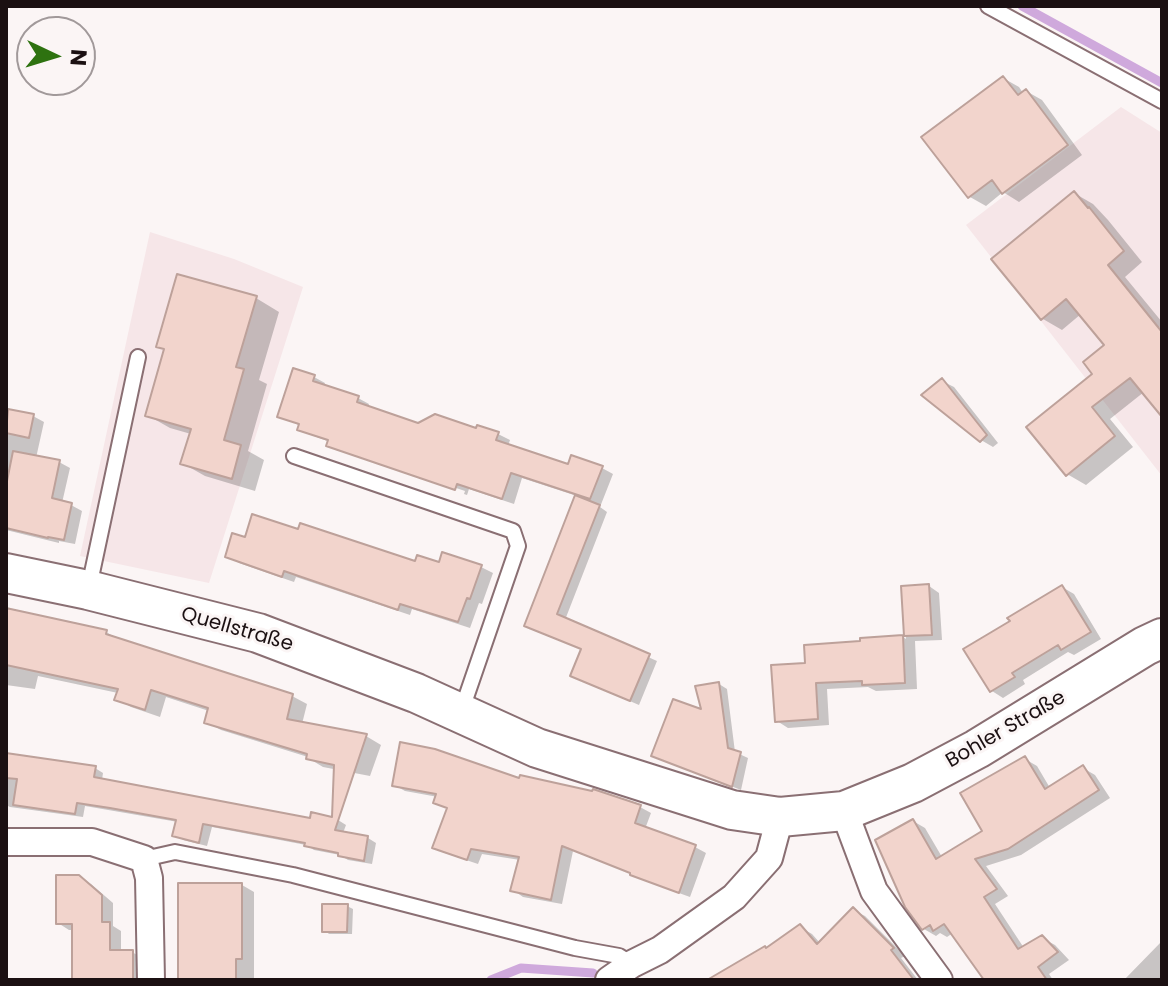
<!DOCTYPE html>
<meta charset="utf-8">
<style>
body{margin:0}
#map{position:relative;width:1168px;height:986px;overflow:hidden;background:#fbf5f5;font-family:Poppins,sans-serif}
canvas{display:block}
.frame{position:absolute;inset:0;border:8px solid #1b1012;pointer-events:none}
.north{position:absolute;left:16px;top:16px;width:80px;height:80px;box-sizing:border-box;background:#fbf5f5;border:2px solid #a1999a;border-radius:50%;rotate:94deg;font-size:22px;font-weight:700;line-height:32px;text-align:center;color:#1b1012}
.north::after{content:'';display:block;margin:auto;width:28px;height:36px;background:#2e7210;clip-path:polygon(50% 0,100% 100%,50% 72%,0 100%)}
</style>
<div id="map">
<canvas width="1168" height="986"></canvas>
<div class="frame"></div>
<div class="north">N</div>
</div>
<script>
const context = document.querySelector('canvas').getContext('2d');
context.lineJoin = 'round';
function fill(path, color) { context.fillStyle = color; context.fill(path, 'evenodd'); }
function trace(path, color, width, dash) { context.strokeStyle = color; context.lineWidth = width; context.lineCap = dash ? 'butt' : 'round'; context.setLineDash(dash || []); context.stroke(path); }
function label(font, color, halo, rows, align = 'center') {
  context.font = font + ' Poppins,sans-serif'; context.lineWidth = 6; context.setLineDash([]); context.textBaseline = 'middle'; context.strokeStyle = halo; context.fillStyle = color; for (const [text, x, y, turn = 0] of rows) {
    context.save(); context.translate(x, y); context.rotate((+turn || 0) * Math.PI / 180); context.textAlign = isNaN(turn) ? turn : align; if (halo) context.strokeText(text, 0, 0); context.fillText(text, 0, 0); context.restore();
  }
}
fill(new Path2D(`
 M 1121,107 L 1162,133 L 1162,476 L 966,225 Z
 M 150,232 L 234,259 L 303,287 L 209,583 L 80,556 Z`), '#f6e6e8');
fill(new Path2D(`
 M 1003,78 L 1019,87 L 1023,93 L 1026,91 L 1042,100 L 1082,155 L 1019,202 L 1003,192 L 986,206 L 970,197 Z
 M 1074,193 L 1093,204 L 1108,220 L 1142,262 L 1125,277 L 1162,322 L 1162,325 L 1156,330 L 1162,337 L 1162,413 L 1144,392 L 1110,419 L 1133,447 L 1086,485 L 1067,474 L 1095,374 L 1107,345 L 1081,314 L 1062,330 L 1043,319 L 994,259 Z
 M 256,298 L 279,312 L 259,380 L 267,384 L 248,451 L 264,460 L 255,491 L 205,476 L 182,463 L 191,434 L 170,428 L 147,415 Z
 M 314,377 L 325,383 L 324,387 L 358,398 L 369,404 L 368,408 L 418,425 L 477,431 L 478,427 L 498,434 L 510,440 L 508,446 L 569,466 L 602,468 L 613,474 L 600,507 L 607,512 L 565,620 L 657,661 L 639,705 L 581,680 L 583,650 L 526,626 L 577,496 L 522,478 L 514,504 L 469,489 L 467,495 L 464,494 L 465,491 L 338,448 L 338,451 L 328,445 L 330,442 L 311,435 L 300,429 L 301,426 L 279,416 Z
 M 942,381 L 954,387 L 998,443 L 993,447 L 981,440 Z
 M 33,416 L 44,422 L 36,458 L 59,462 L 70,468 L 62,503 L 71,505 L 82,511 L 75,544 L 59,541 L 59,543 L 6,530 L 6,496 L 11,471 L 6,470 L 6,427 Z
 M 246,539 L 416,564 L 481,567 L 493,573 L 482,604 L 479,603 L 470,628 L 412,609 L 410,615 L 296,577 L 294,582 L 239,563 L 227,556 Z
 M 929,586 L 939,593 L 942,640 L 915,641 L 917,689 L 876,691 L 868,687 L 827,689 L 829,725 L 788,728 L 777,721 L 808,665 L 903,637 L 906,639 L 903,588 Z
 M 1062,587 L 1074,594 L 1101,639 L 1074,655 L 1068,652 L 1023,680 L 1025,684 L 1003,698 L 992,691 L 1013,621 Z
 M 6,611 L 106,632 L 120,640 L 292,696 L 307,704 L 302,724 L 366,736 L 381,745 L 370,776 L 323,767 L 308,758 L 308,757 L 221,730 L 206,722 L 209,711 L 166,697 L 160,717 L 131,707 L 117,699 L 118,693 L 38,676 L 35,689 L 6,685 Z
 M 719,684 L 727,689 L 735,752 L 748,758 L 741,790 L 653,755 L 704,712 Z
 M 1025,759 L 1037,766 L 1050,788 L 1083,768 L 1095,775 L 1110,798 L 1021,855 L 986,866 L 1008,896 L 995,904 L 1024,948 L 1042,938 L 1055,945 L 1069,960 L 1049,974 L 1053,980 L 983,980 L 986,978 L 953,933 L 947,937 L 940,933 L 936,936 L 924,929 L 913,821 L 925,828 L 942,857 L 985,832 Z
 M 95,768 L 103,773 L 102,780 L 311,820 L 338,820 L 346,825 L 343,833 L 368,838 L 376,843 L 372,864 L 348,860 L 340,855 L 314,850 L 306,845 L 212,827 L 207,846 L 183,840 L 175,835 L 178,822 L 85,806 L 83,817 L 10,807 L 6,805 L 6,774 Z
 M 521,780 L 615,798 L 640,807 L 651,813 L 645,829 L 695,847 L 706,853 L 690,897 L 643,880 L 632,874 L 573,851 L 562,904 L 523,897 L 513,890 L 520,860 L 482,854 L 478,864 L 445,853 L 434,847 L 448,809 L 436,802 L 438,797 L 405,791 L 394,785 Z
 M 78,877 L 91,884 L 113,903 L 113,926 L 121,931 L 121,952 L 132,952 L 144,959 L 144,980 L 74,980 L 74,930 L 69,930 L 58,923 Z
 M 242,885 L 254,892 L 254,980 L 180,980 Z
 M 347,906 L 353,909 L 352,934 L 329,934 L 324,930 Z
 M 853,910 L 865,916 L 905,956 L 901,958 L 918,980 L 710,980 L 767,949 L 800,927 L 812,934 L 820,943 Z
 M 1162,941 L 1162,980 L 1124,980 Z`), '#0003');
trace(new Path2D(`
 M 1022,6 L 1162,83
 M 491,980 L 521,968 L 593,973`), '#cfa9dc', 9);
const building = new Path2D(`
 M 1003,76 L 1018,95 L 1026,89 L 1068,145 L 1002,194 L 992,180 L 968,198 L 921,137 Z
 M 1074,191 L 1088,208 L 1089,207 L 1124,251 L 1108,265 L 1162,332 L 1162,417 L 1130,378 L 1092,407 L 1115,436 L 1066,476 L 1026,427 L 1092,374 L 1083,362 L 1104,345 L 1066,299 L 1041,320 L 991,259 Z
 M 177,274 L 257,296 L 236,367 L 244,369 L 224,440 L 241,445 L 232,479 L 180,464 L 191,429 L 145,416 L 164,349 L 156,347 Z
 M 293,368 L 315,375 L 313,381 L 359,396 L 357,402 L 418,423 L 435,414 L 476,428 L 477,425 L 499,432 L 496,440 L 568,464 L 571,455 L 603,466 L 590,499 L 511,473 L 502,499 L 457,484 L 455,490 L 326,446 L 328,440 L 297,430 L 299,424 L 277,417 Z
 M 942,378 L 987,435 L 980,442 L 921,395 Z
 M 8,409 L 34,414 L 29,438 L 6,433 Z
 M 13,451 L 60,460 L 52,498 L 72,503 L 64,540 L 48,537 L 48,538 L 6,528 L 6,486 Z
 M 575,495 L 600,505 L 557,614 L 650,654 L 630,701 L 570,676 L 581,649 L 524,626 Z
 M 252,514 L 298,529 L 300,523 L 415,561 L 417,555 L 439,562 L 442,552 L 482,565 L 470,599 L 467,598 L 458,622 L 400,604 L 398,610 L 284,571 L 282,577 L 225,557 L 232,533 L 245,537 Z
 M 929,584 L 932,635 L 904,636 L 901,586 Z
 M 1062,585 L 1091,632 L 1061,650 L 1058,645 L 1012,673 L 1015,677 L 990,692 L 963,649 L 1010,621 L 1007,618 Z
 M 6,608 L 107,630 L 106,634 L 293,694 L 287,719 L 367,734 L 335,830 L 368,836 L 364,861 L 338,856 L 338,853 L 304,846 L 305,843 L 203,824 L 199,843 L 172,836 L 176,820 L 110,808 L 77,803 L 75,814 L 13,805 L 17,779 L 6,778 L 6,753 L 96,766 L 94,777 L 310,818 L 311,812 L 332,817 L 334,765 L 306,759 L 307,754 L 204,723 L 208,708 L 151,690 L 145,710 L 114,700 L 118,689 L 6,665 Z
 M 903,635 L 905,683 L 862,685 L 862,681 L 816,683 L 818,719 L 775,722 L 771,665 L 805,663 L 804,645 L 860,641 L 860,638 Z
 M 719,682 L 728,748 L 741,752 L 732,787 L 651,756 L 673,699 L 701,709 L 695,686 Z
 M 400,742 L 435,749 L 519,778 L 520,775 L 592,791 L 593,789 L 641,805 L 635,823 L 696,845 L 679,893 L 630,875 L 630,873 L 562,846 L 551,900 L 510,891 L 519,857 L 471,849 L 467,860 L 432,848 L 447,808 L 433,803 L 436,794 L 392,786 Z
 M 1025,756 L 1045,789 L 1083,765 L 1099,790 L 1008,849 L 975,859 L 997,889 L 984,897 L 1018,949 L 1042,935 L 1058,952 L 1038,967 L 1047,980 L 984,980 L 944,924 L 933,931 L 930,925 L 922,930 L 905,907 L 875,840 L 913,819 L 936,859 L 982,831 L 960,793 Z
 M 56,875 L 79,875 L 102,895 L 102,922 L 110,922 L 110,950 L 133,950 L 133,980 L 72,980 L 72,924 L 56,924 Z
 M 178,883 L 242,883 L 242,959 L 236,959 L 236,980 L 178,980 Z
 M 322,904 L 348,904 L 347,932 L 322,932 Z
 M 853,907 L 894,948 L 891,950 L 914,980 L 707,980 L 765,946 L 766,948 L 800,924 L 817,944 Z`);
fill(building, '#f2d4cc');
trace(building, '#bda19a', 2);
const lane = new Path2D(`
 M 988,6 L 1162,101
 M 294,456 L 513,531 L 518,546 L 461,712
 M 89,587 L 138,357
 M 144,859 L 175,852 L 293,875 L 575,948 L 619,956 L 632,964`);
const street = new Path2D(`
 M 844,811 L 874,891 L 939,980
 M 6,842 L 92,842 L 144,859 L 149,878 L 151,980
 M 609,980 L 632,964 L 660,950 L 734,897 L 769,858 L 780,817`);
const secondary = new Path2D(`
 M 6,573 L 88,590 L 258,633 L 416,693 L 537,748 L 732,810 L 780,817 L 844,811 L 913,783 L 977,749 L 1145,646 L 1162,638`);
trace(lane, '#8a6f73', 18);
trace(street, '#8a6f73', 30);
trace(secondary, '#8a6f73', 42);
trace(lane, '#fff', 14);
trace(street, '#fff', 26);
trace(secondary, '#fff', 38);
label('20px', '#1b1012', '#fbf5f5', [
 ["Quellstraße",237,630,16],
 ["Bohler Straße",1006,730,-30]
]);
</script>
